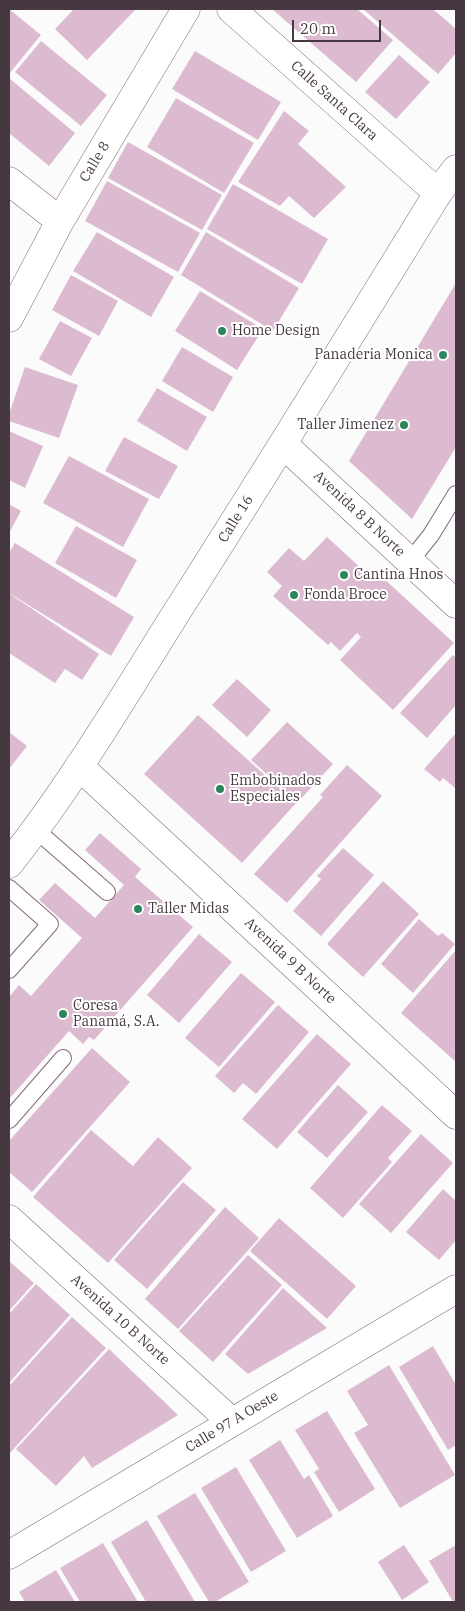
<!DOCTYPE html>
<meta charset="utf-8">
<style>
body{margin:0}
#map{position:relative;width:465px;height:1611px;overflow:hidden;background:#fbfbfb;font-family:"IBM Plex Serif",serif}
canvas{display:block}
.frame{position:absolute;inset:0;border:10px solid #463841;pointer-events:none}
.scale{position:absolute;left:292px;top:20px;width:89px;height:22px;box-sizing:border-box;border:2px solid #463841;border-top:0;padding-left:6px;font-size:15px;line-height:18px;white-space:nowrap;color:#463841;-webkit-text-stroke:4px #fff;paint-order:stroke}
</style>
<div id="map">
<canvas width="465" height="1611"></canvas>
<div class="frame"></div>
<div class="scale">20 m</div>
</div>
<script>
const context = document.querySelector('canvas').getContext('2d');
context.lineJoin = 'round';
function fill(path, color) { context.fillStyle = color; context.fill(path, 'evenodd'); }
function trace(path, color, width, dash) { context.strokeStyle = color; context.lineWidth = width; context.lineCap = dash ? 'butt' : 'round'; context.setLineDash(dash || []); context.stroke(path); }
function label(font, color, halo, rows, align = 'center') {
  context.font = font + ' "IBM Plex Serif",serif'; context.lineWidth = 4; context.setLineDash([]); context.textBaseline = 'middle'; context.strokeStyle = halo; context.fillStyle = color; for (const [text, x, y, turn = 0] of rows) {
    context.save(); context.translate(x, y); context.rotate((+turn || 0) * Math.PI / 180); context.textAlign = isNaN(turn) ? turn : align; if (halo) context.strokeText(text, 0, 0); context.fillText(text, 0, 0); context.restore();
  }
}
fill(new Path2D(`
 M 9,9 L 41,35 L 9,74 Z
 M 74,9 L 136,9 L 87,60 L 55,29 Z
 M 272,9 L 357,9 L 393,40 L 356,82 Z
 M 363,9 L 433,9 L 456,29 L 456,53 L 438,74 Z
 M 41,41 L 107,95 L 81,126 L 15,72 Z
 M 195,51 L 281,102 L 258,140 L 172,89 Z
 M 399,55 L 430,82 L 396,119 L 365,92 Z
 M 9,78 L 75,133 L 49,166 L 9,133 Z
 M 176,98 L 254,143 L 224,193 L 147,147 Z
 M 284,111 L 309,131 L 298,144 L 346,187 L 314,218 L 289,196 L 280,206 L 238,182 Z
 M 128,142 L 222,195 L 202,230 L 108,178 Z
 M 107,181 L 200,233 L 178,272 L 85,221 Z
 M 233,184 L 328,239 L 302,284 L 207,229 Z
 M 97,232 L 174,277 L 151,317 L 73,271 Z
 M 206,232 L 299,288 L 273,331 L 181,275 Z
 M 71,275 L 118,301 L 99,336 L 52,310 Z
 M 456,283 L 456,447 L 412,519 L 349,461 Z
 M 200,291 L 263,329 L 237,370 L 175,331 Z
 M 60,321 L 92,338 L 71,376 L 39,359 Z
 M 182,347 L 233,377 L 213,412 L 162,381 Z
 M 25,367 L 78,385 L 59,438 L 9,421 L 9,414 Z
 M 157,388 L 207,417 L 187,451 L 137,421 Z
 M 9,431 L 43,446 L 25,488 L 9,480 Z
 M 124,437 L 178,466 L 159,499 L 105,471 Z
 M 69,456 L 149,499 L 123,547 L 43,503 Z
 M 9,504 L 21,511 L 9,533 Z
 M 76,526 L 137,560 L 116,598 L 55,563 Z
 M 327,537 L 375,581 L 381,576 L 454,643 L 393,710 L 340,660 L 361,637 L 357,633 L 340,651 L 331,642 L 328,645 L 273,596 L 282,586 L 267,572 L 289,548 L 304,561 Z
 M 15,543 L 134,617 L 111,656 L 9,593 L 9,553 Z
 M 10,594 L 99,654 L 82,680 L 65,669 L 55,683 L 9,653 Z
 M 453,655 L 456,658 L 456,705 L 427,738 L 400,713 Z
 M 237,679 L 271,710 L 247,737 L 212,705 Z
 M 198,715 L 296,803 L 242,863 L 144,774 Z
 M 287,722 L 333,764 L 298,802 L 251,760 Z
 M 9,732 L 27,746 L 9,769 Z
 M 456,733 L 456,787 L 455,788 L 443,778 L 440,782 L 424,769 Z
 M 347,765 L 382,796 L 287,903 L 254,874 L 323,797 L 320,795 Z
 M 100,833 L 141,869 L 135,877 L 193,927 L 94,1040 L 89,1037 L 83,1044 L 69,1031 L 9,1099 L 9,997 L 19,985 L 31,996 L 82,938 L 39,900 L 55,883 L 95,918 L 124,885 L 85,850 Z
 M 343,848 L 374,875 L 321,936 L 293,911 L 321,879 L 317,876 Z
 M 383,881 L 419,914 L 363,977 L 327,944 Z
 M 419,919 L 438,936 L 442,933 L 455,944 L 413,993 L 381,964 Z
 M 199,934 L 232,962 L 179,1023 L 147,995 Z
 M 456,950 L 456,1062 L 401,1013 Z
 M 241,973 L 275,1002 L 219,1067 L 185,1038 Z
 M 278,1005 L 309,1032 L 256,1094 L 243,1083 L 234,1093 L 215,1076 Z
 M 317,1034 L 351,1064 L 277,1149 L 242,1119 Z
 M 92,1048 L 130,1082 L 32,1192 L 9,1172 L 9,1141 Z
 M 338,1085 L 368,1112 L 327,1158 L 297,1132 Z
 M 382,1105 L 412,1131 L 388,1158 L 392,1162 L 343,1218 L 310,1188 Z
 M 91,1130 L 133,1166 L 158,1137 L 192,1168 L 108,1263 L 33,1197 Z
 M 421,1134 L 453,1163 L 391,1233 L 359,1204 Z
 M 183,1182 L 216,1210 L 147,1289 L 114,1260 Z
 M 443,1189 L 456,1201 L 456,1240 L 439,1260 L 406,1232 Z
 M 225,1207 L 259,1238 L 178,1329 L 145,1299 Z
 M 279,1218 L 356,1286 L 327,1319 L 250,1251 Z
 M 248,1255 L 282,1285 L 213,1362 L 179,1331 Z
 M 9,1261 L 34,1283 L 9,1311 Z
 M 36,1284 L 70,1315 L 9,1383 L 9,1314 Z
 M 283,1288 L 327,1328 L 248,1374 L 225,1354 Z
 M 72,1317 L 106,1348 L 9,1454 L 9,1386 Z
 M 433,1346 L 456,1385 L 456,1445 L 448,1450 L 399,1367 Z
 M 109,1349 L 178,1415 L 92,1468 L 84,1456 L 56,1486 L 16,1449 Z
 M 389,1365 L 455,1475 L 400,1508 L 354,1433 L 368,1425 L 347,1391 Z
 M 327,1411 L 375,1489 L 339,1512 L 314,1472 L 319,1469 L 295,1430 Z
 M 280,1440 L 304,1479 L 309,1475 L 333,1516 L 297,1538 L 249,1460 Z
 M 236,1467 L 286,1551 L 251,1572 L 201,1488 Z
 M 195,1493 L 249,1582 L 215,1602 L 209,1602 L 157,1516 Z
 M 147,1520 L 195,1602 L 146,1602 L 111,1542 Z
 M 103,1543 L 138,1602 L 80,1602 L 60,1568 Z
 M 404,1545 L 429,1582 L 402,1600 L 378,1562 Z
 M 456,1545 L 456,1602 L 453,1602 L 429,1561 Z
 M 56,1570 L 75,1602 L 25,1602 L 19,1592 Z`), '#dcbbd1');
const service = new Path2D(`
 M 410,561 L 431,535 L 456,494
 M 36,830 L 107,892
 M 9,888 L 50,924 L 9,970
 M 9,1120 L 63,1058`);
const minor = new Path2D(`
 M 231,9 L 438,193
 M 9,181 L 60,221
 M 9,318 L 60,221 L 186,9
 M 284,445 L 456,604
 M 79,766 L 456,1115
 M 9,1219 L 232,1422
 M 9,1555 L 456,1289`);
const secondary = new Path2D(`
 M 9,864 C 70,787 121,701 173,618 C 263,477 350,336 438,193 L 456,169`);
trace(service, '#86687c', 18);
trace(minor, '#86687c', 29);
trace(secondary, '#86687c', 29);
trace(service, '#fff', 16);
trace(minor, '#fff', 28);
trace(secondary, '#fff', 28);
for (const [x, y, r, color] of [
 [222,331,5,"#2c865c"],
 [443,355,5,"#2c865c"],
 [404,425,5,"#2c865c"],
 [344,575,5,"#2c865c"],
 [294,595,5,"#2c865c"],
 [220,789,5,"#2c865c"],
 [138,909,5,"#2c865c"],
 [63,1014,5,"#2c865c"]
]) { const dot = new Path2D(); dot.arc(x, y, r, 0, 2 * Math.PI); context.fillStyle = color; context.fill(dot); trace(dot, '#fff', 2); }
label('14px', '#463841', '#fff', [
 ["Calle Santa Clara",334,101,42],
 ["Calle 8",95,162,-59],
 ["Avenida 8 B Norte",359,514,43],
 ["Calle 16",236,519,-58],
 ["Avenida 9 B Norte",290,961,43],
 ["Avenida 10 B Norte",120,1320,42],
 ["Calle 97 A Oeste",232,1422,-31]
]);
label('14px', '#463841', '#fff', [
 ["Home Design",232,331],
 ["Panaderia Monica",433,355,"right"],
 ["Taller Jimenez",394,425,"right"],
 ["Cantina Hnos",354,575],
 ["Fonda Broce",304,595],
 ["Embobinados",230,781],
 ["Especiales",230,797],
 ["Taller Midas",148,909],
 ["Coresa",73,1006],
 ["Panamá, S.A.",73,1022]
], 'left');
</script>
